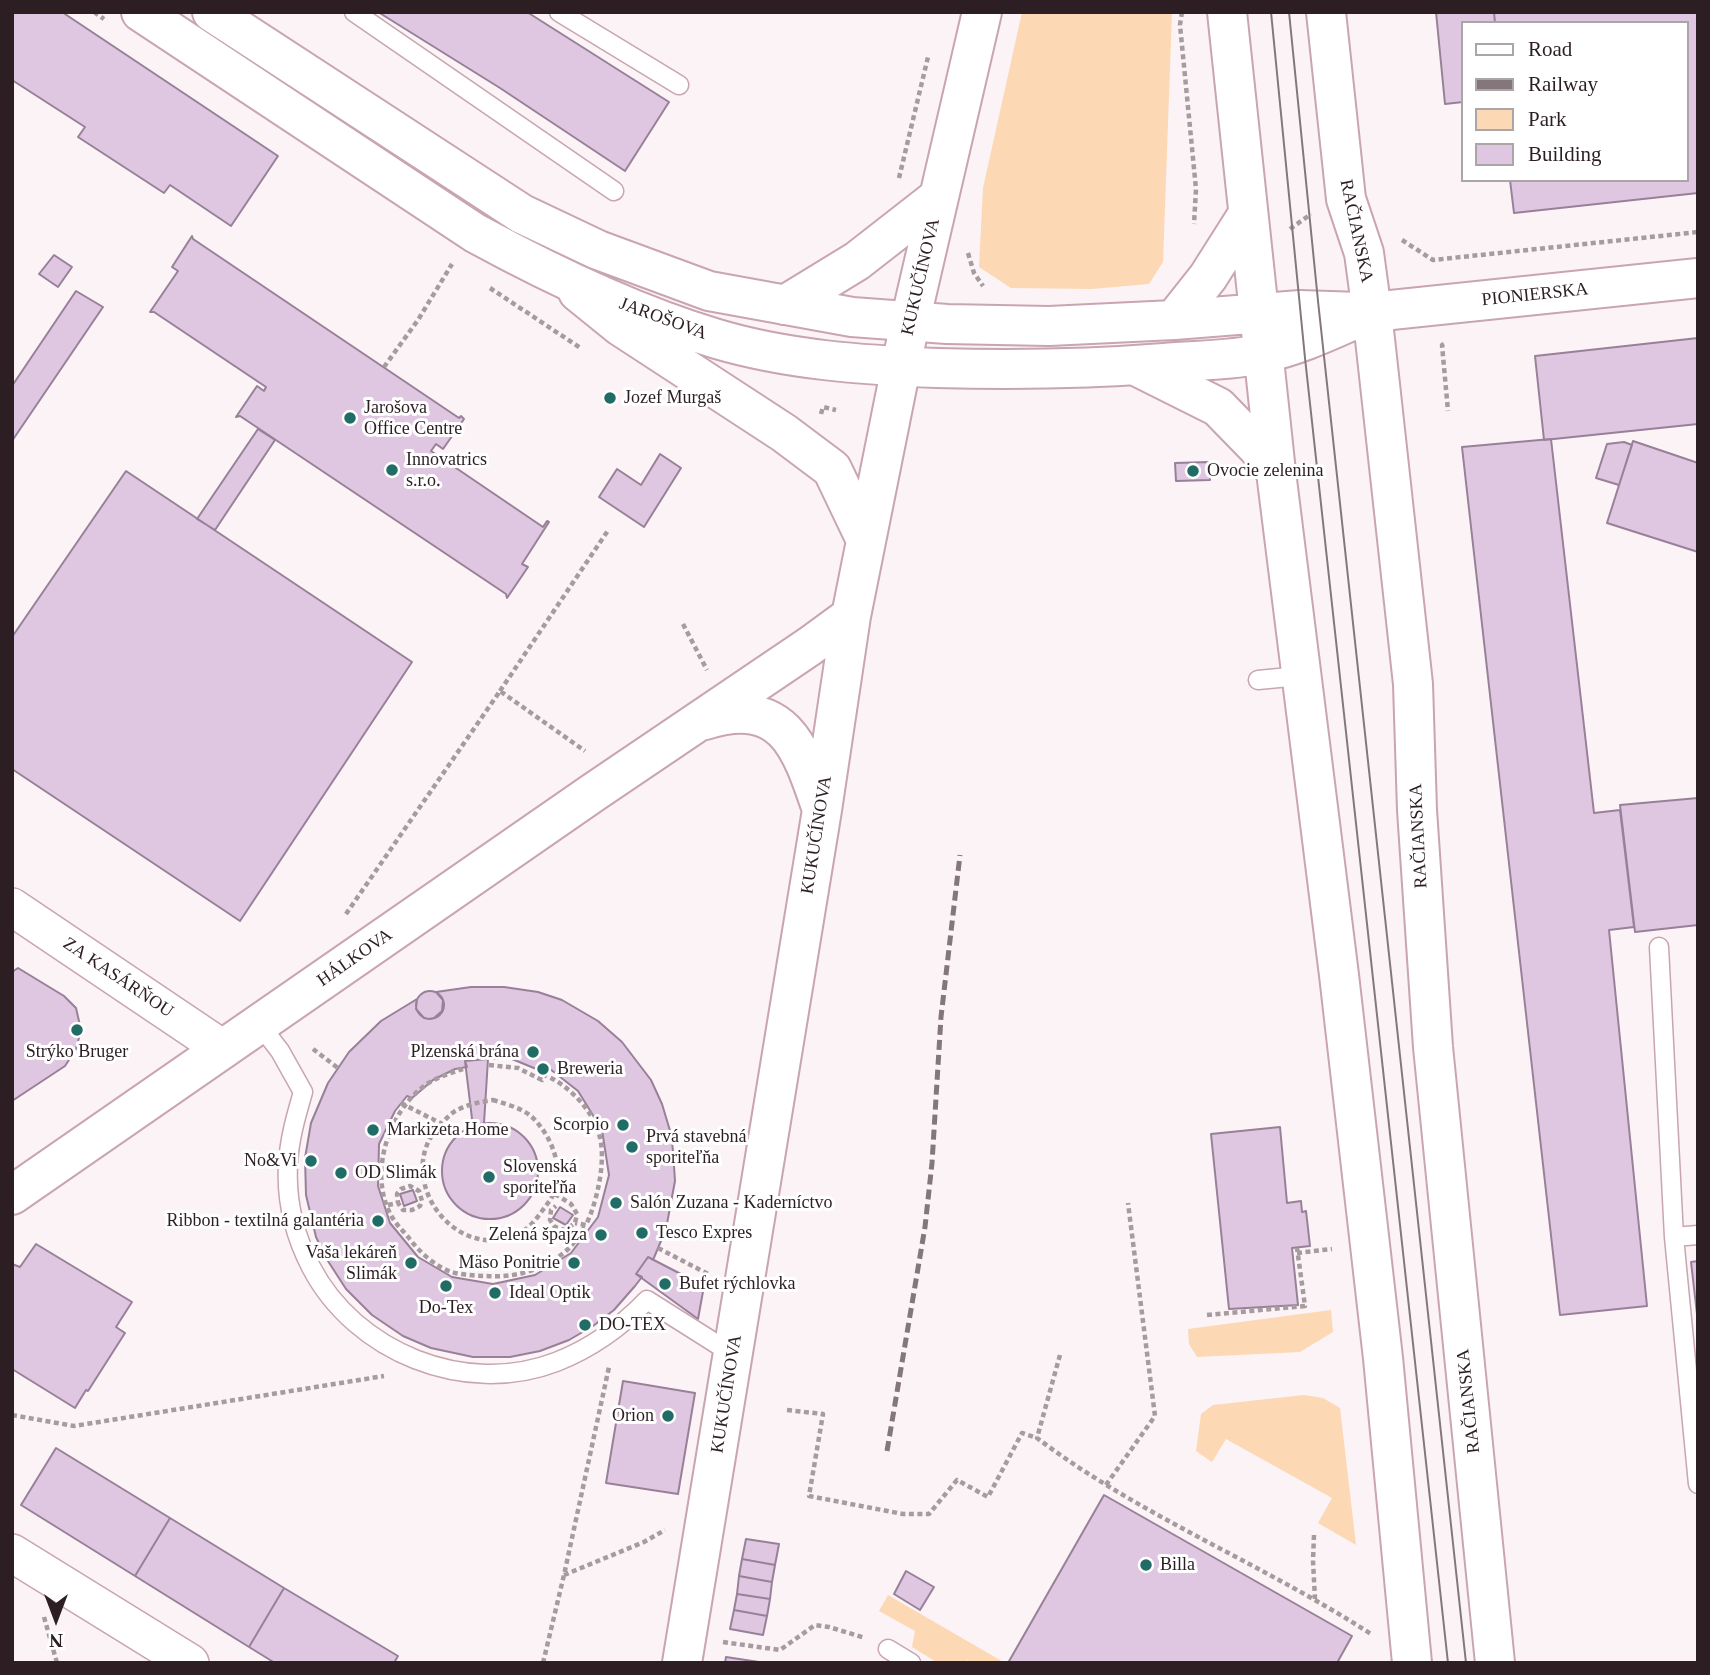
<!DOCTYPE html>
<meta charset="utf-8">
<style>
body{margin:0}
#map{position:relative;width:1710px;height:1675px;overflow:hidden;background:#fbf3f6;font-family:Georgia,serif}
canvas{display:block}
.frame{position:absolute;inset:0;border:14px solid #2c1e23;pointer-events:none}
.legend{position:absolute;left:1461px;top:21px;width:228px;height:161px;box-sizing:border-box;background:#fff;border:2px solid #aba5a7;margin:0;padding:9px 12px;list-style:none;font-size:21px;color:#2c1e23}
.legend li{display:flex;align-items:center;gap:14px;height:35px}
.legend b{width:35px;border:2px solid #aba5a7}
.north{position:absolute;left:21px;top:1584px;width:70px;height:70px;-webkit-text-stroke:5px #fff;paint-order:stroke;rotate:180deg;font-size:19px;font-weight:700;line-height:28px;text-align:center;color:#2c1e23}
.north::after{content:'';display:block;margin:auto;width:24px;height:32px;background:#2c1e23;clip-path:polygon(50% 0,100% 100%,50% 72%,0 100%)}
</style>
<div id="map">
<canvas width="1710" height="1675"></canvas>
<div class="frame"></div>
<ul class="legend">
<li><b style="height:9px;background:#fff"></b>Road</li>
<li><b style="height:9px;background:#83777b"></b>Railway</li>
<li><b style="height:19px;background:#fdd8b4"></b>Park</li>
<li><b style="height:19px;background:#e0c7e1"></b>Building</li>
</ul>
<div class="north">N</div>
</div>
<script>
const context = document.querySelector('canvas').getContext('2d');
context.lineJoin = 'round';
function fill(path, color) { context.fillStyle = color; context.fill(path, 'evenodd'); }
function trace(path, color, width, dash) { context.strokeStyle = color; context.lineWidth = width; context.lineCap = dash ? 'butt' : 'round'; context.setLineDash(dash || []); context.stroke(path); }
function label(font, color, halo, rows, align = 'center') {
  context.font = font + ' Georgia,serif'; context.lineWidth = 6; context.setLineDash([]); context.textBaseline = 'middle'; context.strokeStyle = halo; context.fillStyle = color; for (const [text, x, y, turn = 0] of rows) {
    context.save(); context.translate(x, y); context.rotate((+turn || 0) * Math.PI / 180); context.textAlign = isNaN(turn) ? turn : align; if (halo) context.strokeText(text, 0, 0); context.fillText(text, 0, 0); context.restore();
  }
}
fill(new Path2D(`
 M 1022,12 L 1172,12 L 1163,262 L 1149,284 L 1092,289 L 1011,288 L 979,267 L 983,188 Z
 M 1331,1310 L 1333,1332 L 1300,1352 L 1197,1357 L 1189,1344 L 1188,1329 Z
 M 1304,1395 L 1323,1398 L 1340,1408 L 1356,1545 L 1318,1523 L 1332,1498 L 1226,1439 L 1212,1462 L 1196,1451 L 1201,1414 L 1213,1405 Z
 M 888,1595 L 1005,1663 L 971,1663 L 967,1660 L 965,1663 L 938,1663 L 912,1647 L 915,1631 L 879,1611 Z`), '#fdd8b4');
const building = new Path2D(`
 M 12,12 L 62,12 L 278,156 L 231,226 L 170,185 L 164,193 L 78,137 L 85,127 L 12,80 Z
 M 378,12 L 527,12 L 669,102 L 625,171 L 500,88 Z
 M 1436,12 L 1494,12 L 1495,23 L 1463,23 L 1463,102 L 1445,104 Z
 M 1494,12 L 1698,12 L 1698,193 L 1514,213 L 1510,180 L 1687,180 L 1687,23 L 1495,23 Z
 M 192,236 L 193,239 L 459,418 L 461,416 L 464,419 L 443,449 L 436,444 L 431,451 L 543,527 L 547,521 L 549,522 L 522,564 L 528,567 L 507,598 L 506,594 L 240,416 L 236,417 L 257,386 L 264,391 L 266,387 L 154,312 L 150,312 L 178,271 L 172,267 Z
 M 54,255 L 72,267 L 58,287 L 39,274 Z
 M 76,291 L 103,307 L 12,441 L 12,386 Z
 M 1698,338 L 1698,424 L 1544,440 L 1535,356 Z
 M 258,429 L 275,440 L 215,530 L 197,519 Z
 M 1551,439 L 1594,813 L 1620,810 L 1634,927 L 1609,930 L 1647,1306 L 1560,1315 L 1462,447 Z
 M 1633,441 L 1698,463 L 1698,552 L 1607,523 Z
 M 1624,442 L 1632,445 L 1619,485 L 1596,478 L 1607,444 Z
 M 660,454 L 681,468 L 644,527 L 599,497 L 617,469 L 641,485 Z
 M 1209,462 L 1210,480 L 1176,481 L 1175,463 Z
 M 126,471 L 412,662 L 240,921 L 12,769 L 12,637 Z
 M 1698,798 L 1698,925 L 1635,932 L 1620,805 Z
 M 18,968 L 64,996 L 76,1008 L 81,1030 L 76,1049 L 65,1066 L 12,1101 L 12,972 Z
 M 471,987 L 504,987 L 538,992 L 562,1000 L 598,1021 L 622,1042 L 651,1080 L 662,1104 L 671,1134 L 673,1151 L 675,1181 L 666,1229 L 653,1260 L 648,1257 L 636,1274 L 642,1277 L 635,1286 L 614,1310 L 593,1326 L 569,1340 L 540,1351 L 510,1357 L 473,1357 L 431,1348 L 403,1336 L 372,1315 L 346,1289 L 326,1258 L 316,1237 L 306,1195 L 305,1158 L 311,1123 L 328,1083 L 349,1052 L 381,1021 L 417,999 L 416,1009 L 424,1018 L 429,1019 L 434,1018 L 442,1011 L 443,1000 L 436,992 ZM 486,1059 L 512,1059 L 546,1073 L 550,1069 L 578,1091 L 602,1130 L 609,1175 L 598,1217 L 571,1253 L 535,1275 L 493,1284 L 452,1277 L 418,1257 L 390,1223 L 378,1186 L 379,1144 L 395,1111 L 407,1096 L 412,1098 L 433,1080 L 455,1069 L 467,1067 L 465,1061 Z
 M416 1005a14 14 0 1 1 28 0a14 14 0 1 1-28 0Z
 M 488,1059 L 484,1123 L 473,1127 L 465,1061 Z
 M442 1171a48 48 0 1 1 96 0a48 48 0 1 1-96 0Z
 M 1280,1127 L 1287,1203 L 1301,1201 L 1302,1212 L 1306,1211 L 1310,1246 L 1292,1248 L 1298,1305 L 1229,1309 L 1211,1134 Z
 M 413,1190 L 417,1201 L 404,1206 L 400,1194 Z
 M 560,1207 L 573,1215 L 566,1225 L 553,1218 Z
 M 36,1244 L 132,1302 L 116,1327 L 125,1333 L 88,1391 L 86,1390 L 75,1408 L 12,1369 L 12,1264 L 20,1267 Z
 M 648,1257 L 704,1286 L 698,1319 L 636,1274 Z
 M 1698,1261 L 1698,1323 L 1691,1262 Z
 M 623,1381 L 695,1393 L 678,1494 L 606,1483 Z
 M 56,1448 L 170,1518 L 135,1576 L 21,1505 Z
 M 1104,1495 L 1352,1636 L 1337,1663 L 1008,1663 Z
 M 170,1518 L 284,1588 L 249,1647 L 135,1576 Z
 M 746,1539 L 779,1544 L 775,1565 L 742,1559 Z
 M 742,1559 L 775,1565 L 772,1582 L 739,1576 Z
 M 906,1571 L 934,1587 L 920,1610 L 894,1594 Z
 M 739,1576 L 772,1582 L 770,1599 L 737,1594 Z
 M 284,1588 L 398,1656 L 394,1663 L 275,1663 L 249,1647 Z
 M 737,1594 L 770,1599 L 767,1616 L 734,1610 Z
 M 734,1610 L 767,1616 L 763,1635 L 730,1629 Z
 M 726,1657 L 759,1662 L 759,1663 L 725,1663 Z`);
fill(building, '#e0c7e1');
trace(building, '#978098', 2);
const service = new Path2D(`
 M 354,12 L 614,191
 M 559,12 L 679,85
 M 1258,680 L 1300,676
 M 1659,947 L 1674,1237 L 1698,1484
 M 260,1025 L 280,1051 L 303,1092 C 296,1116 289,1140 288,1165 C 286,1200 295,1236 311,1267 C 355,1352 465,1397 556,1362 C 592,1348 621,1327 647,1300 L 734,1355
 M 1674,1237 L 1698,1235
 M 888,1649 L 911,1663`);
const minor = new Path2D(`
 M 12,907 L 223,1049
 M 12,1553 L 190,1663`);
const tertiary = new Path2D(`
 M 578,292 L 620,326 L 784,433 L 832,469 L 865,538
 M 785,305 L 857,261 L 939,197
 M 1372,312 L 1698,278
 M 705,720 C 783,696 800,745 821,807
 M 12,1195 L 594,792 L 810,646 L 851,616
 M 682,1663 L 822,810 L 851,616 L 910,322 L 982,12`);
const secondary = new Path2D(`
 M 141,12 L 475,233 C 552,275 633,314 717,339 C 788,360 863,365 937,368 C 1012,370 1089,369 1164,363 C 1197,360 1232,361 1264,353 C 1302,345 1337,327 1372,312
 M 212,12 L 522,214 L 598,250 L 709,291 L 852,317 L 947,324 L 1049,326 L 1174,320 L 1300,310 L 1360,312
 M 1227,12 L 1276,472 L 1339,975 L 1383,1358 L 1412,1663
 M 1326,12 L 1346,199 L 1364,253 L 1372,312 L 1413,684 L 1417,810 L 1433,1047 L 1495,1663
 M 1174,320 L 1208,277 L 1248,214
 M 1138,367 L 1218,407 L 1258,448 L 1276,472`);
trace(service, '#c9a5b0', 21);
trace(minor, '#c9a5b0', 40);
trace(tertiary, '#c9a5b0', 42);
trace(secondary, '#c9a5b0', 42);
trace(new Path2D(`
 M 94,12 L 104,19
 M 1182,12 L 1180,25 L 1196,189 L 1194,224
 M 899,178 L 928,57
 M 1290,229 L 1311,214
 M 1402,240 L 1433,260 L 1698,232
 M 968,253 L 974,273 L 983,286
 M 490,288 L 582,349
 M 1444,344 L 1442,345 L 1448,411
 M 384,367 L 418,320 L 452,264
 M 821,414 L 823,407 L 836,410
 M 683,624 L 707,670
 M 500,691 L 609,529
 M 346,914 L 500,691 L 585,751
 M 313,1049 L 338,1068
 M 489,1065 L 518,1068 L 542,1080 L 545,1075 C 568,1085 592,1109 599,1134 C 607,1159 597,1202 586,1225 L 575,1223
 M 463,1069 C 450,1073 435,1078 424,1086 C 387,1114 368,1176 392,1217 C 396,1224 403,1231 409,1238 C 419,1252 438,1269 455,1273 C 466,1275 477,1276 487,1276 C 515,1278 545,1270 567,1250 C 574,1244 580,1233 586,1225
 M 493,1100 C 506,1104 522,1108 532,1117 C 554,1138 568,1177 548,1203 C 541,1212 533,1225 523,1231 C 457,1270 389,1176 441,1124 C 446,1119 451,1113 457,1110 C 469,1104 480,1102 493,1100 Z
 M 401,1103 L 442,1124
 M 555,1194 L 571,1204 L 577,1214 L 575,1223 L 565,1230 L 555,1227 L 550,1220 L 551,1210 L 556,1206
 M 388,1205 L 398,1203 L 403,1210 L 412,1210 L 420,1206 L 422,1201 L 419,1191 L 410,1186 L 401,1189 L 397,1194 L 398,1203
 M 658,1248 L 708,1274
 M 1297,1253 L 1332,1249
 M 1207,1315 L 1305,1306 L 1297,1248
 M 1060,1355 L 1037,1438 C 1140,1516 1263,1564 1371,1634
 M 787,1410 L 823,1414 L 809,1496 L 903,1514 L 929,1514 L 957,1480 L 988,1497 L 1022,1433 L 1037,1438
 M 12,1415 L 74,1426 L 384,1376
 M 1106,1485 L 1155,1416 L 1128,1203
 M 1314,1535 L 1313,1561 L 1315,1599
 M 564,1575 L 644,1542 L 665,1530
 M 44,1617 L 57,1663
 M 723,1642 L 780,1650 L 815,1625 L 829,1627 L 865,1638
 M 543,1663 L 564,1575 L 609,1367`), '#a69b9f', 4.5, [5, 3.5]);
trace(service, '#fff', 18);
trace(minor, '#fff', 37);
trace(tertiary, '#fff', 38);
trace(secondary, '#fff', 38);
trace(new Path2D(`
 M 1271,12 L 1305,358 L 1448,1663
 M 1289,12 L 1318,301 L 1466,1663`), '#83777b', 2);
trace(new Path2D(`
 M 887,1451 L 925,1227 L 932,1163 L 941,1017 L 960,855`), '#83777b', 5, [10, 5]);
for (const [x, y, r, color] of [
 [610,398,7,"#226c67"],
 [350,418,7,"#226c67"],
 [392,470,7,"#226c67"],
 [1193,471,7,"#226c67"],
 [77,1030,7,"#226c67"],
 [533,1052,7,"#226c67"],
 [543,1069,7,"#226c67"],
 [623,1125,7,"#226c67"],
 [373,1130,7,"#226c67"],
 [632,1147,7,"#226c67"],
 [311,1161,7,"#226c67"],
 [341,1173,7,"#226c67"],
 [489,1177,7,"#226c67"],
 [616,1203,7,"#226c67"],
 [378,1221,7,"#226c67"],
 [642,1233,7,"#226c67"],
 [601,1235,7,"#226c67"],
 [411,1263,7,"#226c67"],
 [574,1263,7,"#226c67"],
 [665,1284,7,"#226c67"],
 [446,1286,7,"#226c67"],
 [495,1293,7,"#226c67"],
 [585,1325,7,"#226c67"],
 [668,1416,7,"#226c67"],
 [1146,1565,7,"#226c67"]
]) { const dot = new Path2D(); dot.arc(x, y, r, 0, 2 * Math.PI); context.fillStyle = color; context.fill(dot); trace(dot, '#fff', 2.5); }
label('18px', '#2c1e23', '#fff', [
 ["RAČIANSKA",1356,231,78],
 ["KUKUČÍNOVA",921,277,-77],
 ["PIONIERSKA",1535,295,-6],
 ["JAROŠOVA",663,319,20],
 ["KUKUČÍNOVA",817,835,-81],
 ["RAČIANSKA",1419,836,-93],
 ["HÁLKOVA",355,958,-35],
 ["ZA KASÁRŇOU",118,978,34],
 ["KUKUČÍNOVA",727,1394,-81],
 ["RAČIANSKA",1469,1401,-96]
]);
label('18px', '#2c1e23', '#fff', [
 ["Jozef Murgaš",624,398],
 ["Jarošova",364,408],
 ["Office Centre",364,429],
 ["Innovatrics",406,460],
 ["s.r.o.",406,481],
 ["Ovocie zelenina",1207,471],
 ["Strýko Bruger",77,1052,"center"],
 ["Plzenská brána",519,1052,"right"],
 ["Breweria",557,1069],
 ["Scorpio",609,1125,"right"],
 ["Markizeta Home",387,1130],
 ["Prvá stavebná",646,1137],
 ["sporiteľňa",646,1158],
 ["No&Vi",297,1161,"right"],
 ["Slovenská",503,1167],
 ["sporiteľňa",503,1188],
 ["OD Slimák",355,1173],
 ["Salón Zuzana - Kaderníctvo",630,1203],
 ["Ribbon - textilná galantéria",364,1221,"right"],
 ["Tesco Expres",656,1233],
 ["Zelená špajza",587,1235,"right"],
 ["Vaša lekáreň",397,1253,"right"],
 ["Slimák",397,1274,"right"],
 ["Mäso Ponitrie",560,1263,"right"],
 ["Bufet rýchlovka",679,1284],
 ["Ideal Optik",509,1293],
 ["Do-Tex",446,1308,"center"],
 ["DO-TEX",599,1325],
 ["Orion",654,1416,"right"],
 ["Billa",1160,1565]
], 'left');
</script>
